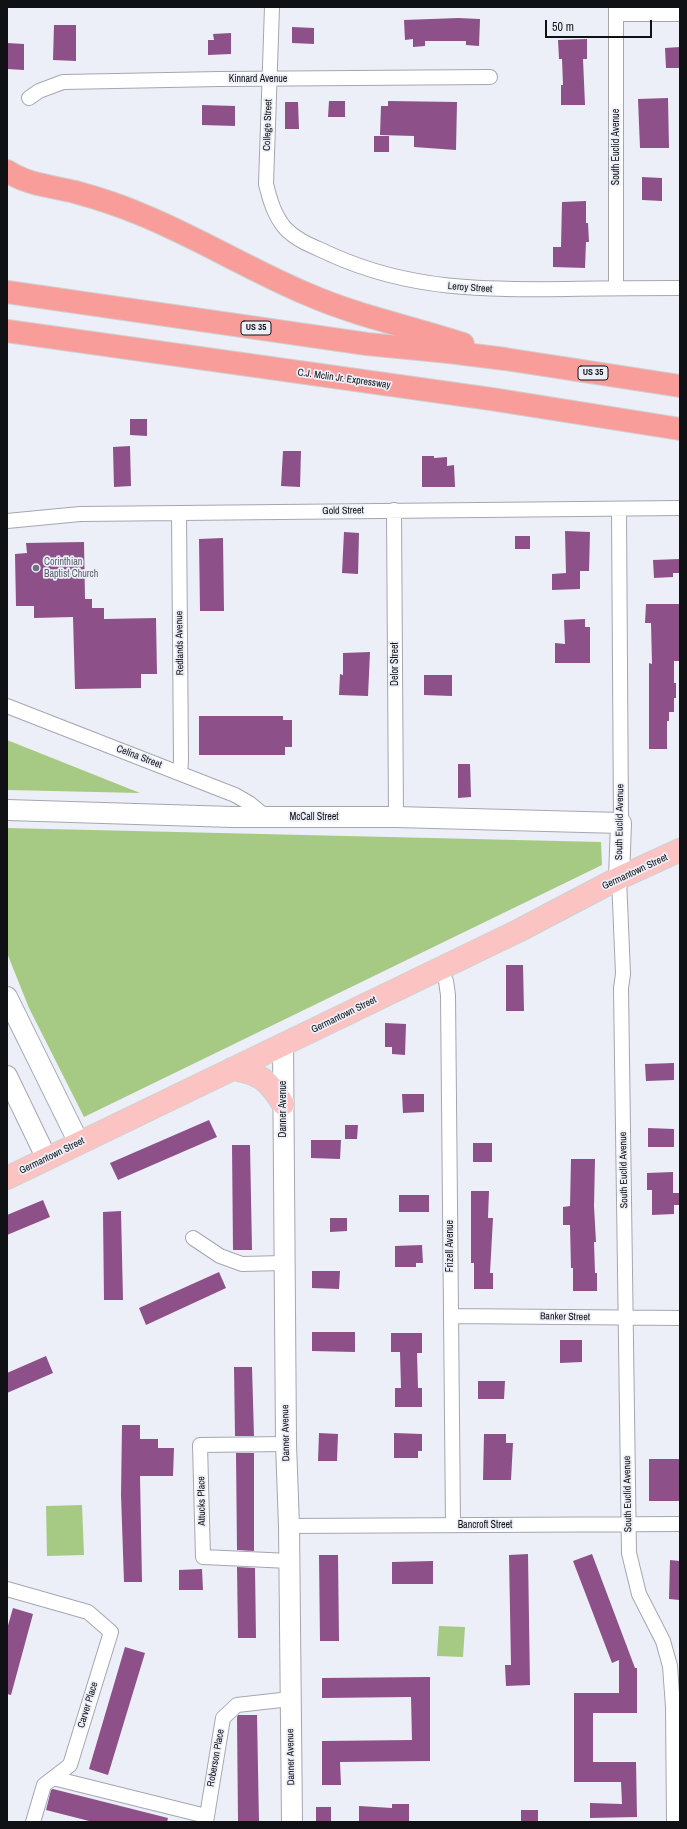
<!DOCTYPE html>
<style>
body{margin:0}
#map{position:relative;width:687px;height:1829px;overflow:hidden;background:#eceff8;font-family:"Archivo Narrow",sans-serif}
canvas{display:block}
.frame{position:absolute;inset:0;border:8px solid #101114;pointer-events:none}
.scale{position:absolute;left:545px;top:20px;width:107px;height:18px;box-sizing:border-box;border:2px solid #101114;border-top:0;padding-left:5px;font-size:12px;line-height:14px;white-space:nowrap;color:#101114;-webkit-text-stroke:3px #eceff8;paint-order:stroke}
</style>
<div id="map">
<canvas width="687" height="1829"></canvas>
<div class="frame"></div>
<div class="scale">50 m</div>
</div>
<script>
const context = document.querySelector('canvas').getContext('2d');
context.lineJoin = 'round';
function fill(path, color) { context.fillStyle = color; context.fill(path, 'evenodd'); }
function trace(path, color, width, dash) { context.strokeStyle = color; context.lineWidth = width; context.lineCap = dash ? 'butt' : 'round'; context.setLineDash(dash || []); context.stroke(path); }
function label(font, color, halo, rows, align = 'center') {
  context.font = font + ' "Archivo Narrow",sans-serif'; context.lineWidth = 3.5; context.setLineDash([]); context.textBaseline = 'middle'; context.strokeStyle = halo; context.fillStyle = color; for (const [text, x, y, turn = 0] of rows) {
    context.save(); context.translate(x, y); context.rotate((+turn || 0) * Math.PI / 180); context.textAlign = isNaN(turn) ? turn : align; if (halo) context.strokeText(text, 0, 0); context.fillText(text, 0, 0); context.restore();
  }
}
fill(new Path2D(`
 M 7,740 L 140,793 L 7,790 Z
 M 7,828 L 601,842 L 602,865 L 84,1117 L 29,1008 L 7,953 Z
 M 82,1505 L 84,1555 L 47,1556 L 46,1506 Z
 M 439,1626 L 465,1627 L 463,1657 L 437,1656 Z`), '#a6ca83');
fill(new Path2D(`
 M 458,18 L 480,19 L 479,46 L 466,45 L 466,41 L 425,41 L 425,46 L 413,47 L 413,39 L 405,40 L 404,20 Z
 M 54,25 L 76,25 L 76,61 L 53,60 Z
 M 292,27 L 314,28 L 314,44 L 292,43 Z
 M 231,33 L 231,54 L 208,55 L 208,40 L 214,40 L 213,34 Z
 M 587,39 L 587,59 L 583,59 L 585,105 L 561,105 L 561,85 L 563,85 L 562,59 L 559,59 L 558,40 Z
 M 7,43 L 24,44 L 24,70 L 7,69 Z
 M 680,47 L 680,68 L 666,68 L 665,48 Z
 M 668,98 L 669,148 L 640,148 L 638,99 Z
 M 329,101 L 345,101 L 345,117 L 328,117 Z
 M 388,101 L 457,102 L 456,150 L 414,147 L 414,136 L 380,135 L 381,106 L 388,106 Z
 M 285,102 L 298,102 L 299,129 L 285,129 Z
 M 202,105 L 235,106 L 235,126 L 202,125 Z
 M 374,136 L 389,136 L 389,152 L 374,152 Z
 M 642,177 L 662,178 L 662,201 L 642,200 Z
 M 586,201 L 586,223 L 588,223 L 589,242 L 586,242 L 585,268 L 553,267 L 553,247 L 561,247 L 562,202 Z
 M 130,419 L 147,419 L 147,436 L 130,435 Z
 M 130,446 L 131,486 L 114,487 L 113,447 Z
 M 283,451 L 301,451 L 300,487 L 281,486 Z
 M 422,456 L 434,456 L 434,458 L 447,457 L 447,466 L 454,465 L 455,487 L 422,487 Z
 M 565,531 L 590,532 L 589,571 L 580,571 L 580,589 L 552,590 L 552,574 L 566,573 Z
 M 344,532 L 359,533 L 358,574 L 342,573 Z
 M 515,536 L 530,536 L 530,549 L 515,549 Z
 M 223,538 L 224,611 L 200,611 L 199,539 Z
 M 84,542 L 85,599 L 92,599 L 92,608 L 104,608 L 104,619 L 156,618 L 157,674 L 141,674 L 141,688 L 75,689 L 73,617 L 34,618 L 34,606 L 16,606 L 15,554 L 27,553 L 26,543 Z
 M 680,559 L 680,573 L 673,573 L 673,577 L 654,578 L 653,560 Z
 M 646,604 L 680,604 L 680,661 L 674,661 L 674,683 L 676,683 L 676,698 L 674,698 L 674,712 L 669,712 L 669,721 L 667,721 L 667,749 L 649,749 L 649,663 L 652,664 L 651,623 L 645,623 Z
 M 585,619 L 585,627 L 590,627 L 590,663 L 555,663 L 555,643 L 565,644 L 564,620 Z
 M 370,652 L 368,696 L 339,695 L 340,674 L 343,675 L 343,653 Z
 M 424,675 L 452,675 L 452,696 L 424,695 Z
 M 199,716 L 283,716 L 283,720 L 292,720 L 292,747 L 285,747 L 285,755 L 199,755 Z
 M 458,764 L 470,764 L 471,797 L 458,798 Z
 M 506,965 L 523,965 L 524,1011 L 506,1011 Z
 M 385,1023 L 406,1024 L 405,1055 L 392,1054 L 392,1047 L 385,1047 Z
 M 674,1063 L 674,1080 L 646,1081 L 645,1064 Z
 M 402,1094 L 424,1094 L 424,1112 L 403,1113 Z
 M 209,1120 L 217,1137 L 118,1180 L 110,1163 Z
 M 345,1125 L 358,1125 L 357,1139 L 345,1139 Z
 M 648,1128 L 674,1129 L 674,1147 L 648,1147 Z
 M 311,1140 L 341,1140 L 340,1159 L 311,1158 Z
 M 473,1143 L 492,1143 L 492,1162 L 473,1162 Z
 M 232,1145 L 250,1145 L 252,1250 L 233,1250 Z
 M 571,1159 L 595,1159 L 594,1206 L 596,1242 L 594,1242 L 595,1273 L 597,1273 L 597,1291 L 573,1291 L 573,1268 L 571,1268 L 570,1225 L 563,1225 L 563,1207 L 570,1206 Z
 M 673,1172 L 673,1193 L 680,1193 L 680,1205 L 674,1205 L 674,1214 L 652,1215 L 652,1190 L 647,1190 L 647,1173 Z
 M 471,1191 L 489,1191 L 488,1218 L 493,1218 L 490,1273 L 493,1273 L 493,1289 L 474,1289 L 474,1263 L 471,1263 Z
 M 399,1195 L 429,1195 L 429,1212 L 399,1212 Z
 M 43,1200 L 50,1217 L 7,1235 L 7,1215 Z
 M 121,1211 L 123,1300 L 104,1300 L 103,1212 Z
 M 330,1218 L 347,1218 L 347,1231 L 330,1232 Z
 M 422,1245 L 423,1263 L 416,1263 L 416,1267 L 395,1267 L 395,1246 Z
 M 312,1271 L 340,1271 L 339,1289 L 312,1288 Z
 M 219,1272 L 226,1288 L 146,1325 L 139,1308 Z
 M 312,1332 L 355,1332 L 355,1352 L 312,1351 Z
 M 391,1333 L 422,1333 L 422,1353 L 417,1353 L 418,1388 L 422,1388 L 422,1407 L 395,1407 L 395,1388 L 401,1388 L 400,1352 L 391,1352 Z
 M 560,1340 L 582,1340 L 582,1362 L 560,1363 Z
 M 46,1356 L 53,1373 L 7,1393 L 7,1373 Z
 M 234,1367 L 252,1367 L 254,1436 L 235,1436 Z
 M 478,1381 L 505,1381 L 504,1399 L 478,1399 Z
 M 122,1425 L 140,1425 L 140,1439 L 158,1439 L 158,1448 L 174,1448 L 173,1476 L 140,1476 L 142,1582 L 124,1582 L 121,1495 Z
 M 319,1433 L 338,1434 L 337,1461 L 318,1461 Z
 M 394,1433 L 422,1434 L 422,1451 L 418,1451 L 418,1458 L 394,1458 Z
 M 484,1434 L 506,1434 L 506,1443 L 513,1443 L 511,1480 L 483,1480 Z
 M 236,1453 L 254,1453 L 254,1551 L 237,1550 Z
 M 649,1459 L 680,1459 L 680,1501 L 649,1501 Z
 M 528,1554 L 530,1685 L 506,1686 L 505,1665 L 511,1665 L 509,1555 Z
 M 592,1554 L 635,1668 L 637,1668 L 637,1713 L 593,1713 L 593,1762 L 636,1762 L 637,1817 L 590,1818 L 590,1803 L 622,1804 L 621,1782 L 574,1782 L 574,1693 L 619,1693 L 619,1660 L 612,1663 L 573,1561 Z
 M 319,1555 L 338,1555 L 339,1641 L 320,1641 Z
 M 670,1560 L 680,1561 L 680,1600 L 669,1599 Z
 M 433,1561 L 433,1584 L 392,1584 L 392,1562 Z
 M 237,1567 L 255,1568 L 256,1638 L 238,1638 Z
 M 202,1569 L 203,1590 L 179,1590 L 179,1570 Z
 M 13,1608 L 33,1614 L 11,1695 L 7,1694 L 7,1629 Z
 M 125,1647 L 145,1653 L 108,1775 L 89,1769 Z
 M 430,1677 L 430,1761 L 340,1762 L 341,1785 L 322,1785 L 322,1741 L 412,1740 L 411,1697 L 322,1698 L 322,1678 Z
 M 238,1715 L 257,1715 L 259,1822 L 238,1822 L 237,1717 Z
 M 53,1789 L 168,1818 L 167,1822 L 93,1822 L 46,1810 L 51,1790 Z
 M 392,1804 L 409,1804 L 409,1822 L 359,1822 L 359,1806 L 392,1808 Z
 M 316,1807 L 331,1807 L 331,1822 L 316,1822 Z
 M 521,1810 L 538,1810 L 538,1822 L 521,1822 Z`), '#8d5089');
const street = new Path2D(`
 M 272,7 L 266,184 C 270,200 274,215 285,228 C 298,242 316,247 332,255 C 410,290 484,290 568,289 C 605,288 643,288 680,288
 M 616,7 L 616,288
 M 616,14 L 680,14
 M 29,98 L 39,91 L 63,82 L 220,79 L 490,77
 M 394,510 L 396,817
 M 619,510 L 621,823
 M 179,513 L 181,761 L 180,773
 M 7,521 L 80,514 L 680,508
 M 7,706 L 235,795 L 249,803 L 266,817
 M 619,878 L 623,974 L 621,988 L 629,1553 L 639,1594 L 663,1641 L 670,1666 L 673,1707 L 674,1822
 M 439,969 L 446,981 L 448,995 L 453,1524
 M 193,1238 L 220,1256 L 242,1264 L 284,1263
 M 451,1316 L 680,1318
 M 286,1444 L 200,1445 L 203,1557 L 290,1561
 M 289,1526 L 680,1524
 M 7,1589 L 88,1612 L 111,1632 L 70,1765 L 44,1785 L 33,1822
 M 53,1778 L 206,1816
 M 206,1822 L 223,1718 L 237,1705 L 290,1699`);
const secondary = new Path2D(`
 M 7,810 L 232,817 L 396,817 L 621,823 L 619,878
 M 7,997 L 79,1143
 M 283,1044 L 286,1444 L 289,1526 L 292,1822
 M 7,1076 L 47,1159`);
const primary = new Path2D(`
 M 232,1069 C 259,1073 269,1080 283,1104
 M 7,1178 L 518,931 L 619,878 L 680,850`);
const highway = new Path2D(`
 M 7,171 C 28,185 51,186 75,192 C 97,198 119,205 140,214 C 197,237 250,270 307,294 C 357,316 411,327 463,344
 M 7,292 L 367,344 L 449,352 L 505,359 L 680,386
 M 7,331 L 491,399 L 680,429`);
trace(street, '#a4a7af', 16);
trace(secondary, '#a4a7af', 22);
trace(primary, '#cfcfd0', 24);
trace(highway, '#cfcfd0', 24);
trace(street, '#fff', 14);
trace(secondary, '#fff', 20);
trace(primary, '#fbc4c2', 22);
trace(highway, '#f89d9a', 22);
for (const [x, y, r, color] of [
 [36,568,4,"#6b7280"]
]) { const dot = new Path2D(); dot.arc(x, y, r, 0, 2 * Math.PI); context.fillStyle = color; context.fill(dot); trace(dot, '#eceff8', 1.5); }
for (const [x, y, w] of [
 [256,328,30],
 [593,373,30]
]) { const box = new Path2D(); box.roundRect(x - w / 2, y - 7, w, 14, 3); context.fillStyle = '#eceff8'; context.fill(box); trace(box, '#101114', 1); }
label('bold 9px', '#101114', null, [
 ["US 35",256,328],
 ["US 35",593,373]
]);
label('10px', '#101114', '#eceff8', [
 ["Kinnard Avenue",258,79],
 ["College Street",268,125,-88],
 ["South Euclid Avenue",616,147,-90],
 ["Leroy Street",470,288,4],
 ["C.J. Mclin Jr. Expressway",344,379,8],
 ["Gold Street",343,511,-1],
 ["Redlands Avenue",180,643,-91],
 ["Delor Street",395,664,-90],
 ["Celina Street",139,757,21],
 ["McCall Street",314,817],
 ["South Euclid Avenue",620,822,-89],
 ["Germantown Street",635,872,-25],
 ["Germantown Street",344,1015,-26],
 ["Danner Avenue",283,1109,-90],
 ["Germantown Street",52,1156,-26],
 ["South Euclid Avenue",624,1170,-91],
 ["Frizell Avenue",450,1246,-90],
 ["Banker Street",565,1317,1],
 ["Danner Avenue",286,1433,-91],
 ["South Euclid Avenue",628,1494,-91],
 ["Attucks Place",202,1501,-91],
 ["Bancroft Street",485,1525],
 ["Carver Place",88,1705,-73],
 ["Danner Avenue",291,1757,-91],
 ["Roberson Place",216,1758,-80]
]);
label('10px', '#5b616d', '#eceff8', [
 ["Corinthian",44,562],
 ["Baptist Church",44,574]
], 'left');
</script>
